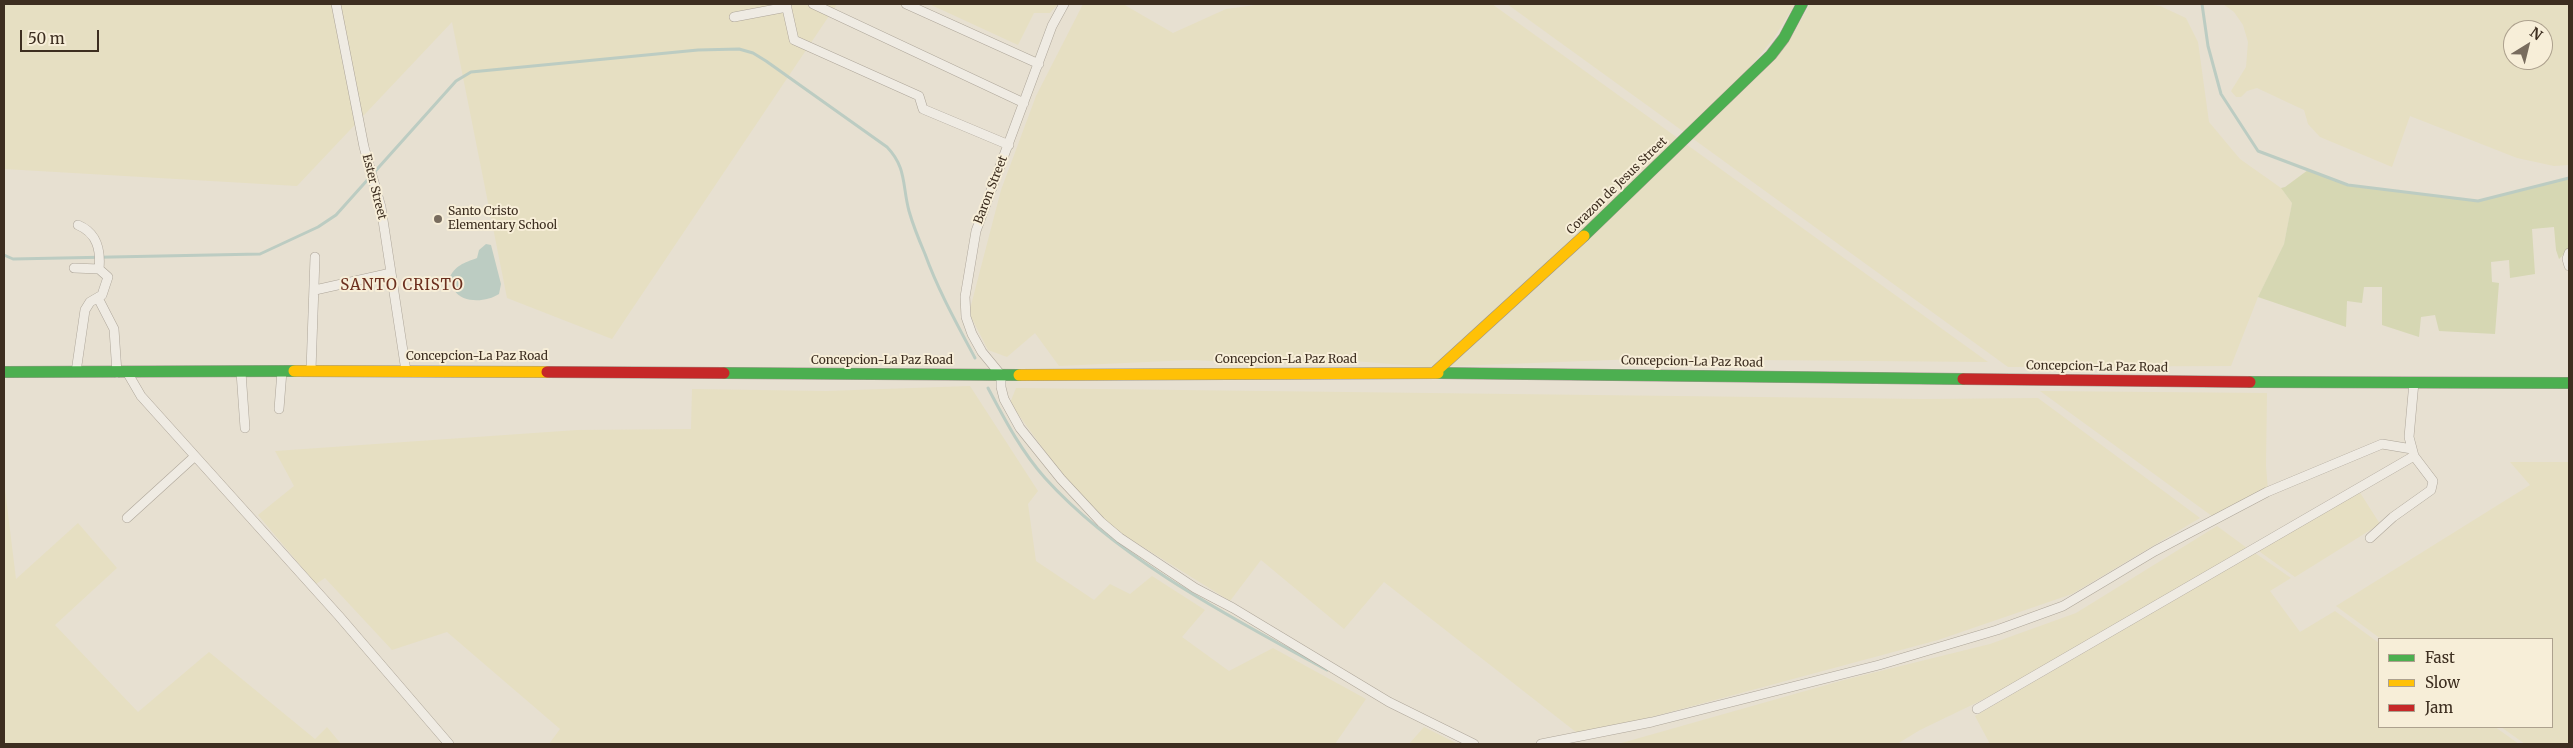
<!DOCTYPE html>
<style>
body{margin:0}
#map{position:relative;width:2573px;height:748px;overflow:hidden;background:#e7e0d1;font-family:Merriweather,serif}
canvas{display:block}
.frame{position:absolute;inset:0;border:5px solid #3d2e20;pointer-events:none}
.legend{position:absolute;left:2378px;top:638px;width:175px;height:90px;box-sizing:border-box;background:#f7eed8;border:1px solid #ada18e;margin:0;padding:6px 9px;list-style:none;font-size:15px;color:#3d2e20}
.legend li{display:flex;align-items:center;gap:10px;height:25px}
.legend b{width:25px;border:1px solid #ada18e}
.north{position:absolute;left:2503px;top:20px;width:50px;height:50px;box-sizing:border-box;background:#f7eed8;border:1px solid #ada18e;border-radius:50%;rotate:36deg;font-size:14px;font-weight:700;line-height:20px;text-align:center;color:#3d2e20}
.north::after{content:'';display:block;margin:auto;width:18px;height:22px;background:#786c5e;clip-path:polygon(50% 0,100% 100%,50% 72%,0 100%)}
.scale{position:absolute;left:20px;top:30px;width:79px;height:22px;box-sizing:border-box;border:2px solid #3d2e20;border-top:0;padding-left:6px;font-size:15px;line-height:18px;white-space:nowrap;color:#3d2e20;-webkit-text-stroke:4px #f7eed8;paint-order:stroke}
</style>
<div id="map">
<canvas width="2573" height="748"></canvas>
<div class="frame"></div>
<ul class="legend">
<li><b style="height:6px;background:#4caf50"></b>Fast</li>
<li><b style="height:6px;background:#ffc107"></b>Slow</li>
<li><b style="height:6px;background:#c62828"></b>Jam</li>
</ul>
<div class="north">N</div>
<div class="scale">50 m</div>
</div>
<script>
const context = document.querySelector('canvas').getContext('2d');
context.lineJoin = 'round';
function fill(path, color) { context.fillStyle = color; context.fill(path, 'evenodd'); }
function trace(path, color, width, dash) { context.strokeStyle = color; context.lineWidth = width; context.lineCap = dash ? 'butt' : 'round'; context.setLineDash(dash || []); context.stroke(path); }
function label(font, color, halo, rows, align = 'center') {
  context.font = font + ' Merriweather,serif'; context.lineWidth = 4; context.setLineDash([]); context.textBaseline = 'middle'; context.strokeStyle = halo; context.fillStyle = color; for (const [text, x, y, turn = 0] of rows) {
    context.save(); context.translate(x, y); context.rotate((+turn || 0) * Math.PI / 180); context.textAlign = isNaN(turn) ? turn : align; if (halo) context.strokeText(text, 0, 0); context.fillText(text, 0, 0); context.restore();
  }
}
fill(new Path2D(`
 M 4,4 L 837,4 L 612,339 L 507,298 L 452,22 L 297,186 L 4,169 Z
 M 929,4 L 1058,4 L 1050,13 L 1034,13 L 1018,45 Z
 M 1083,4 L 1123,4 L 1173,33 L 1226,9 L 1263,4 L 1492,4 L 1988,362 L 1637,359 L 1428,367 L 1354,361 L 1266,364 L 1191,360 L 1059,366 L 1035,333 L 1007,357 L 988,350 L 969,313 L 1001,190 L 1036,96 Z
 M 1507,4 L 1795,4 L 1774,38 L 1751,66 L 1684,132 Z
 M 1810,4 L 2145,4 L 2160,6 L 2186,18 L 2198,42 L 2209,122 L 2240,159 L 2281,188 L 2292,203 L 2284,244 L 2258,297 L 2231,366 L 2008,367 L 1692,138 L 1792,36 Z
 M 2223,4 L 2569,4 L 2569,165 L 2554,166 L 2517,158 L 2410,116 L 2392,167 L 2320,137 L 2308,124 L 2304,110 L 2257,88 L 2247,91 L 2241,97 L 2236,97 L 2231,91 L 2246,67 L 2248,42 L 2243,25 L 2234,12 ZM 2513,30 L 2543,30 L 2543,60 L 2513,60 Z
 M 970,386 L 1038,491 L 1028,504 L 1036,561 L 1094,600 L 1110,584 L 1130,594 L 1152,576 L 1205,610 L 1182,637 L 1229,671 L 1273,648 L 1366,699 L 1335,744 L 549,744 L 560,729 L 447,632 L 392,650 L 325,578 L 316,584 L 258,515 L 294,486 L 275,451 L 577,430 L 691,429 L 692,389 L 826,391 Z
 M 1016,388 L 1924,399 L 2038,398 L 2200,518 L 2072,594 L 1938,640 L 1581,736 L 1384,582 L 1344,629 L 1261,560 L 1230,601 L 1114,529 L 1060,472 L 1010,403 Z
 M 2040,391 L 2267,393 L 2266,466 L 2268,491 L 2216,519 Z
 M 2510,462 L 2569,462 L 2569,744 L 2525,744 L 2501,727 L 2552,727 L 2552,639 L 2381,639 L 2336,606 L 2530,485 Z
 M 4,481 L 16,579 L 78,523 L 117,568 L 55,625 L 138,712 L 209,652 L 315,739 L 327,727 L 341,744 L 4,744 Z
 M 2359,491 L 2380,524 L 2295,577 L 2256,549 Z
 M 2217,526 L 2247,548 L 2007,688 L 1920,730 L 1897,744 L 1618,744 L 1844,680 L 1990,644 L 2076,613 Z
 M 2255,553 L 2291,578 L 2270,591 L 2300,632 L 2335,611 L 2379,643 L 2379,727 L 2495,727 L 2519,744 L 1990,744 L 1975,716 Z
 M 1424,727 L 1458,744 L 1409,744 Z`), '#e6dfc2');
fill(new Path2D(`
 M 2308,170 L 2348,186 L 2479,201 L 2569,178 L 2569,249 L 2559,259 L 2556,250 L 2554,227 L 2532,229 L 2535,274 L 2510,278 L 2509,260 L 2491,262 L 2492,282 L 2499,283 L 2495,334 L 2439,331 L 2435,315 L 2421,317 L 2419,337 L 2382,325 L 2382,287 L 2364,287 L 2362,303 L 2347,301 L 2346,327 L 2258,297 L 2284,244 L 2292,203 L 2281,188 L 2285,187 Z`), '#d6d7b3');
fill(new Path2D(`
 M 486,244 L 491,245 L 501,284 L 499,294 C 487,302 463,304 454,290 C 452,287 451,282 449,279 C 455,265 464,263 477,258 L 479,250 Z`), '#bcccc2');
trace(new Path2D(`
 M 2202,4 L 2208,46 L 2221,94 L 2258,151 L 2348,185 L 2478,201 L 2569,178
 M 4,255 L 13,259 L 260,254 L 318,227 L 336,215 L 456,81 L 471,72 L 698,50 L 739,49 L 753,53 L 766,61 L 887,147 C 907,168 902,185 909,211 C 913,225 919,240 925,254 C 938,290 957,324 975,358
 M 988,388 C 1005,420 1021,451 1045,478 C 1118,559 1232,618 1327,670`), '#bcccc2', 3);
const street = new Path2D(`
 M 336,4 L 364,147 L 381,207 L 406,371
 M 786,4 L 794,40 L 919,96 L 923,109 L 1009,145
 M 813,4 L 1024,103
 M 906,4 L 1039,64
 M 1064,4 L 1052,26 L 976,231 L 965,297 L 966,317 L 972,334 L 982,352 L 1001,375 L 1001,387 L 1004,399 L 1020,428 L 1061,479 L 1101,522 L 1120,538 L 1195,588 L 1233,608 L 1389,702 L 1474,744
 M 734,17 L 787,7
 M 78,225 C 97,233 101,249 99,269
 M 2569,253 L 2567,259 L 2569,266
 M 74,268 L 99,269 L 108,277 L 102,295 L 90,302 L 85,310 L 76,372
 M 315,290 L 391,273
 M 98,298 L 114,329 L 117,373
 M 311,370 L 315,257
 M 127,372 L 141,396 L 339,616 L 449,744
 M 241,372 L 245,428
 M 279,409 L 282,371
 M 127,518 L 194,457
 M 2370,538 L 2393,517 L 2431,490 L 2433,481 L 2414,456 L 2409,437 L 2414,382
 M 1977,709 L 2414,456
 M 1541,744 L 1652,722 L 1879,665 L 1997,630 L 2063,606 L 2155,551 L 2267,492 L 2382,444 L 2412,449`);
const fast = new Path2D(`
 M 1584,236 L 1771,55 L 1784,38 L 1802,4
 M 4,372 L 294,371
 M 724,373 L 1019,375
 M 1438,373 L 1963,379
 M 2250,382 L 2569,383`);
const slow = new Path2D(`
 M 294,371 L 547,372
 M 1434,373 L 1584,236
 M 1019,375 L 1438,373`);
const jam = new Path2D(`
 M 547,372 L 724,373
 M 1963,379 L 2250,382`);
trace(street, '#ada599', 10);
trace(fast, '#9c958a', 12);
trace(slow, '#9c958a', 12);
trace(jam, '#9c958a', 12);
trace(street, '#efebe3', 9);
trace(fast, '#4caf50', 11);
trace(slow, '#ffc107', 11);
trace(jam, '#c62828', 11);
for (const [x, y, r, color] of [
 [438,219,5,"#786c5e"]
]) { const dot = new Path2D(); dot.arc(x, y, r, 0, 2 * Math.PI); context.fillStyle = color; context.fill(dot); trace(dot, '#f7eed8', 2); }
label('12px', '#3d2e20', '#f7eed8', [
 ["Corazon de Jesus Street",1617,186,-44],
 ["Ester Street",374,187,76],
 ["Baron Street",991,190,-69],
 ["Concepcion-La Paz Road",477,357],
 ["Concepcion-La Paz Road",1286,360],
 ["Concepcion-La Paz Road",882,361],
 ["Concepcion-La Paz Road",1692,362,1],
 ["Concepcion-La Paz Road",2097,367,1]
]);
label('12px', '#3d2e20', '#f7eed8', [
 ["Santo Cristo",448,212],
 ["Elementary School",448,226]
], 'left');
context.letterSpacing = '1px';
label('15px', '#6b2e1e', '#f7eed8', [
 ["SANTO CRISTO",402,286]
]);
context.letterSpacing = '0px';
</script>
